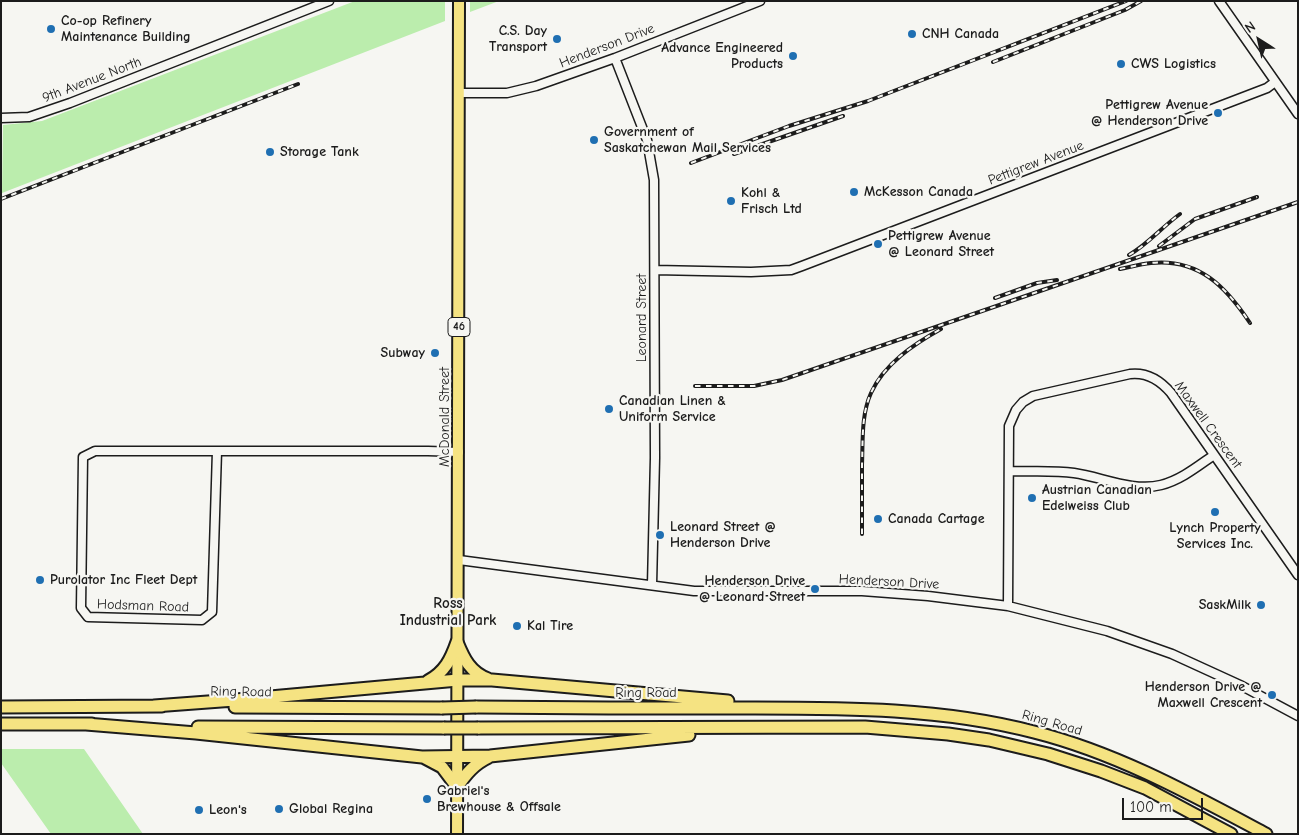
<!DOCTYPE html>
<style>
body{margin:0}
#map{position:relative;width:1299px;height:835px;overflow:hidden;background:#f6f6f2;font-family:"Comic Neue",sans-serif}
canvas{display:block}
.frame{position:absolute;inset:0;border:2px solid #1c1c1c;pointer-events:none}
.north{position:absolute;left:1234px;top:15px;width:50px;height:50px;-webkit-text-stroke:4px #f6f6f2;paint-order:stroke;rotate:325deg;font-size:14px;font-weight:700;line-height:20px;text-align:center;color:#1c1c1c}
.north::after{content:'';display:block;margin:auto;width:18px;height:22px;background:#1c1c1c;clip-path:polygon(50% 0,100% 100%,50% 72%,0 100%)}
.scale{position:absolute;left:1122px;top:798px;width:81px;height:22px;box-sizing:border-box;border:2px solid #1c1c1c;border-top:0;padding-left:6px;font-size:15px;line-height:18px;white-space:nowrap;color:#1c1c1c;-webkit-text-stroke:4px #f6f6f2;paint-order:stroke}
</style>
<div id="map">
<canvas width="1299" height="835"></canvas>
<div class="frame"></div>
<div class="north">N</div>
<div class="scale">100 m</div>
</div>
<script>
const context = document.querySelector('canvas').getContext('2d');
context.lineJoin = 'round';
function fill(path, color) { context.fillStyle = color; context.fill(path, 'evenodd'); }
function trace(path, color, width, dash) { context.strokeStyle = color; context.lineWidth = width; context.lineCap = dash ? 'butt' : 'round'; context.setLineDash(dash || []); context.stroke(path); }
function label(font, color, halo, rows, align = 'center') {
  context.font = font + ' "Comic Neue",sans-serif'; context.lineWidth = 4.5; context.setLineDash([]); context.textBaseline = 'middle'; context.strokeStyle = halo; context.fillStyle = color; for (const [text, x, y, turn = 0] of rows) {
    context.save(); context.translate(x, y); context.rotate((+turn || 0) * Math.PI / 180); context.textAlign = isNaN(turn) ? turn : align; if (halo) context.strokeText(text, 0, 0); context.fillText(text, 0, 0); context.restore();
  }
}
fill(new Path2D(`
 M 355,1 L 445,1 L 445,21 L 2,193 L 3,125 L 42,121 Z
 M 470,1 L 499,1 L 470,12 Z
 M 1,749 L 84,749 L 143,834 L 51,834 L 1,763 Z`), '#bbedad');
const minor = new Path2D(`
 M 1219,1 L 1298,114
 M 615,58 L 647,140 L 654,180 L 655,458 L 652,585
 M 459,93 L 507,93 L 536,86 L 615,58 L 760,1
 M 1,118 L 29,117 L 70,103 L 329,1
 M 655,270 L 751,272 L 791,270 L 802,266 L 1267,88 L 1275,82
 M 217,451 L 212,612 L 202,620 L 88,617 L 81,608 L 83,457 L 95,451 L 428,451 L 459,452
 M 1009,471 C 1030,472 1053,470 1074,473 C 1102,477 1133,492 1161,485 C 1181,480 1198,466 1214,455
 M 459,560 L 694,591 L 862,591 L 928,596 L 1008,606 L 1107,631 L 1172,654 L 1242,686 L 1298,716
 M 1008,606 L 1009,426 L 1016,410 L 1023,402 L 1033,396 L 1130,374 C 1147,372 1160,380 1171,393 L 1298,575`);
const major = new Path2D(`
 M 457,834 L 459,1`);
const highway = new Path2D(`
 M 457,642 C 464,659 470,672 488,679
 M 428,681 C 445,672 451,659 457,642
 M 154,706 L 248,699 L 458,680 L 492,680 L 728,701
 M 1,707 L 162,706
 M 235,707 L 442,708
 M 476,707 C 565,708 653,708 742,708 C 840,708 939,707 1034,732 C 1117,753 1191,794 1266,834
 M 1,724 L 92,724
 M 86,724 L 196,733 L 422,757 L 490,756 L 689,735
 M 198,727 L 444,728
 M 478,728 L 865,727 L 948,734 L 989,740 L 1048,754 L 1101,771 L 1145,788 L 1231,834
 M 425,758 L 442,767 L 457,787 C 466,774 474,764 489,757`);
trace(minor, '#1c1c1c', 11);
trace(major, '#1c1c1c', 14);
trace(highway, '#1c1c1c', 15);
trace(minor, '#f6f6f2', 8);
trace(major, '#f5e382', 10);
trace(highway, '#f5e382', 11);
const rail = new Path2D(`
 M 993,62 L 1125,10 L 1141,1
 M 734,154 L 843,116
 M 691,163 L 789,126 L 868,101 L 1126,1
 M 1,199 L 298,84
 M 1159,246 L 1195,219 L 1257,197
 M 1129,255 C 1148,244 1162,227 1180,214
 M 1120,269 C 1130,267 1141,264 1151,263 C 1199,258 1226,287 1250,323
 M 995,298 L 1037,283 L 1057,280
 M 695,386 L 754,386 L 782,380 L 1298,202
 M 862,534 C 862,511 862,488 862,465 C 863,441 861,415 871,393 C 884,364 914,344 941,329`);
trace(rail, '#1c1c1c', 4);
trace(rail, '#f6f6f2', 2, [5.5]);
const highwayBridge = new Path2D(`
 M 442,708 L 476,707
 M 444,728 L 478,728`);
trace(highwayBridge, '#1c1c1c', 15, []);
trace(highwayBridge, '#f5e382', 11);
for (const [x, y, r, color] of [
 [51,29,5,"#1f6fb2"],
 [912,34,5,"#1f6fb2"],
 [557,39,5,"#1f6fb2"],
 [793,56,5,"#1f6fb2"],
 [1121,64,5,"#1f6fb2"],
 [1218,113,5,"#1f6fb2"],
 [594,140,5,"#1f6fb2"],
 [270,152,5,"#1f6fb2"],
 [854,192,5,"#1f6fb2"],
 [731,201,5,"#1f6fb2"],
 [878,244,5,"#1f6fb2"],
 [435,353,5,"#1f6fb2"],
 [609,409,5,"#1f6fb2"],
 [1032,498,5,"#1f6fb2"],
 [1215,512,5,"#1f6fb2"],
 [878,519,5,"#1f6fb2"],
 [660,535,5,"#1f6fb2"],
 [40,580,5,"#1f6fb2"],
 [815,589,5,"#1f6fb2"],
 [1261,605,5,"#1f6fb2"],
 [517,626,5,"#1f6fb2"],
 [1272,695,5,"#1f6fb2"],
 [427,799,5,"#1f6fb2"],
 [279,809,5,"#1f6fb2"],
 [199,810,5,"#1f6fb2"]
]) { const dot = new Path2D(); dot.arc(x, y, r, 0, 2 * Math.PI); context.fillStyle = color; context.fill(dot); trace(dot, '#f6f6f2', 2); }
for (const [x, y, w] of [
 [459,327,22]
]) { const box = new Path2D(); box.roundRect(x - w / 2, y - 9.5, w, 19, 4); context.fillStyle = '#f6f6f2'; context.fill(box); trace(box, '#1c1c1c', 1); }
label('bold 12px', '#1c1c1c', null, [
 ["46",459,327]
]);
label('bold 14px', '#1c1c1c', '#f6f6f2', [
 ["Co-op Refinery",61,21],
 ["Maintenance Building",61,37],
 ["C.S. Day",547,31,"right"],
 ["Transport",547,47,"right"],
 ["CNH Canada",922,34],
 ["Advance Engineered",783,48,"right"],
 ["Products",783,64,"right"],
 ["CWS Logistics",1131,64],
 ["Pettigrew Avenue",1208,105,"right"],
 ["@ Henderson Drive",1208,121,"right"],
 ["Government of",604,132],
 ["Saskatchewan Mail Services",604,148],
 ["Storage Tank",280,152],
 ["McKesson Canada",864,192],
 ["Kohl &",741,193],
 ["Frisch Ltd",741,209],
 ["Pettigrew Avenue",888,236],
 ["@ Leonard Street",888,252],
 ["Subway",425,353,"right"],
 ["Canadian Linen &",619,401],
 ["Uniform Service",619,417],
 ["Austrian Canadian",1042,490],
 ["Edelweiss Club",1042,506],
 ["Canada Cartage",888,519],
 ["Leonard Street @",670,527],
 ["Henderson Drive",670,543],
 ["Lynch Property",1215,528,"center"],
 ["Services Inc.",1215,544,"center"],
 ["Purolator Inc Fleet Dept",50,580],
 ["Henderson Drive",805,581,"right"],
 ["@ Leonard Street",805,597,"right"],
 ["SaskMilk",1251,605,"right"],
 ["Kal Tire",527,626],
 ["Henderson Drive @",1262,687,"right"],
 ["Maxwell Crescent",1262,703,"right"],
 ["Gabriel's",437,791],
 ["Brewhouse & Offsale",437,807],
 ["Global Regina",289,809],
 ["Leon's",209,810]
], 'left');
label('14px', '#1c1c1c', '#f6f6f2', [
 ["Henderson Drive",607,46,-21],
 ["9th Avenue North",92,80,-21],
 ["Pettigrew Avenue",1036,163,-21],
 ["Leonard Street",642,318,-90],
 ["McDonald Street",445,417,-90],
 ["Maxwell Crescent",1208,425,54],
 ["Henderson Drive",889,582,3],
 ["Hodsman Road",143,606,2],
 ["Ring Road",241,692,1],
 ["Ring Road",646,693],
 ["Ring Road",1052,723,16]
]);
label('bold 15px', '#1c1c1c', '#f6f6f2', [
 ["Ross",448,604],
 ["Industrial Park",448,621]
]);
</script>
